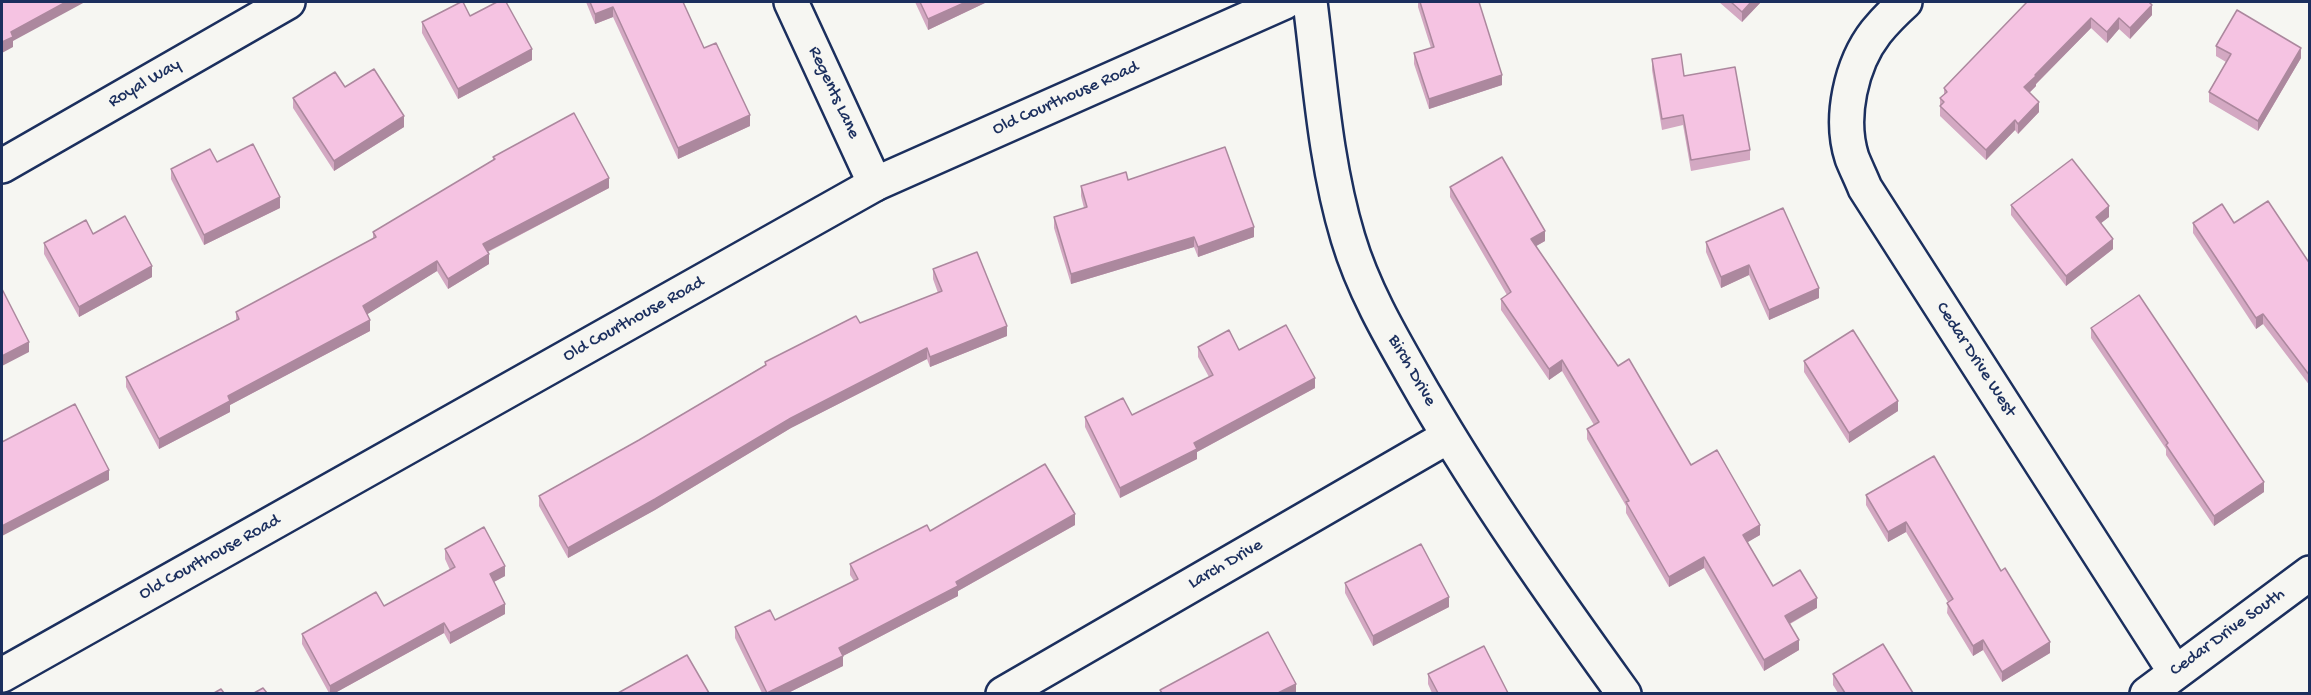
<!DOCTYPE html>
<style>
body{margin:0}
#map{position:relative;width:2311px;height:695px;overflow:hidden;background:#f6f6f2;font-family:"Gochi Hand",sans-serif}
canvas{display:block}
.frame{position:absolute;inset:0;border:3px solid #1b2f5e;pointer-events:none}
</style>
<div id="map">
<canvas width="2311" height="695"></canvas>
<div class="frame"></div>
</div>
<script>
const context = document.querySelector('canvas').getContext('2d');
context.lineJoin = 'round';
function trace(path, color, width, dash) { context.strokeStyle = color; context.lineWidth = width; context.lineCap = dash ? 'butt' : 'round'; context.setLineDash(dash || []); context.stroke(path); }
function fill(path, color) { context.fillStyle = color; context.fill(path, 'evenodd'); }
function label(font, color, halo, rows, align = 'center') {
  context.font = font + ' "Gochi Hand",sans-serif'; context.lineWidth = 5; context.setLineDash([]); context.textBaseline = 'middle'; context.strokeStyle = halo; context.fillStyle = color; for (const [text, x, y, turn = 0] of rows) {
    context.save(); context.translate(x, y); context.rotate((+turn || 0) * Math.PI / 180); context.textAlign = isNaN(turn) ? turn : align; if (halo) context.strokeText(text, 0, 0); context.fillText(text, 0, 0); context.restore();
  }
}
const street = new Path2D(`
 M 791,2 L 875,184
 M 1310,2 C 1320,80 1325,162 1348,238 C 1365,295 1396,345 1425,396 C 1485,499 1554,597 1624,694
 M 1905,2 C 1895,11 1885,21 1876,32 C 1851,64 1839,118 1852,158 C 1856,168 1861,178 1865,188 L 2175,672
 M 2,166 L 288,2
 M 1003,694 L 1449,436
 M 2147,694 L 2310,573`);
const secondary = new Path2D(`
 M 2,675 L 875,184 L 1285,2`);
trace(street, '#1b2f5e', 38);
trace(secondary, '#1b2f5e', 38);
trace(street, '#f6f6f2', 33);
trace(secondary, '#f6f6f2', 33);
fill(new Path2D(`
 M 586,2 L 683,2 L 704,48 L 750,126 L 678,159 L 613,17 L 595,24 Z
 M 915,2 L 987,2 L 928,30 Z
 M 1418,2 L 1479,2 L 1502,85 L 1429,109 L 1414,64 L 1414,53 L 1431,48 L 1418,7 Z
 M 1719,2 L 1761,2 L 1742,22 Z
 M 2027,2 L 2152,15 L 2130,39 L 2119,29 L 2107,43 L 2091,28 L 2036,84 L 2036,86 L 2029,93 L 2039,112 L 2018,134 L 2015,130 L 1986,160 L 1940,116 L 1940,98 L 1944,95 L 1944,88 Z
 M 422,22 L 532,60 L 458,99 L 422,33 Z
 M 2216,46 L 2301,58 L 2258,131 L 2209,102 L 2209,92 L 2226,62 L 2216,56 Z
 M 1652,59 L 1684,76 L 1750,150 L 1750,160 L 1691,171 L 1683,125 L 1662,130 L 1652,70 Z
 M 345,87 L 404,127 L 334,171 L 293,108 L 293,98 Z
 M 493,157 L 609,188 L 488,252 L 489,264 L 448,289 L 437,271 L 367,314 L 370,331 L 230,405 L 230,412 L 159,449 L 126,387 L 126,377 L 236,320 L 236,312 L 373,239 L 373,232 L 493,160 Z
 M 171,169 L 280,208 L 204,245 L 171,179 Z
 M 1128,180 L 1254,237 L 1198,257 L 1194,247 L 1071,284 L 1054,228 L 1054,217 L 1084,208 L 1081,196 L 1081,186 Z
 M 1450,187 L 1545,241 L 1536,246 L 1618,366 L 1691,465 L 1760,535 L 1747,542 L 1773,586 L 1817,608 L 1790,624 L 1799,650 L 1764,671 L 1704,568 L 1669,587 L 1626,513 L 1626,506 L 1587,439 L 1587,429 L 1594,425 L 1562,371 L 1549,380 L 1501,310 L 1501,299 L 1507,295 L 1450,197 Z
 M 2011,205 L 2109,217 L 2101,223 L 2113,249 L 2066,286 L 2011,215 Z
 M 2193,223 L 2234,223 L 2310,264 L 2310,386 L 2263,324 L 2256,329 L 2193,233 Z
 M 1706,242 L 1819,298 L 1769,320 L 1749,275 L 1721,288 L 1706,252 Z
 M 44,243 L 152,277 L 79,317 L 44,254 Z
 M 933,269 L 1007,336 L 930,367 L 927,359 L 791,428 L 655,510 L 568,558 L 539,506 L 539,496 L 639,440 L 765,365 L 765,362 L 860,323 L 938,293 L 933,279 Z
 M 2091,328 L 2264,492 L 2214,526 L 2166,455 L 2166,449 L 2091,338 Z
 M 1198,347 L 1239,350 L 1315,388 L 1197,452 L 1197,459 L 1120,498 L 1085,427 L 1085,417 L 1132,415 L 1209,377 L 1198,357 Z
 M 1804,361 L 1898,411 L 1849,443 L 1804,372 Z
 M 1866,495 L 2001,571 L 2050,653 L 2002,682 L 1983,650 L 1973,656 L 1947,613 L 1948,602 L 1906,532 L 1888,542 L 1866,505 Z
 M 1075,525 L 958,591 L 958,596 L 843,656 L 843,666 L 788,693 L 762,693 L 735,638 L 735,627 L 775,620 L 854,581 L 850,575 L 850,564 L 930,531 Z
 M 445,549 L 505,576 L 494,582 L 505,614 L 450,644 L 444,633 L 335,693 L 329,693 L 302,644 L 302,634 L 384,606 L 450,570 L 445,559 Z
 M 1345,583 L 1449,607 L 1373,646 L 1345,593 Z
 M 1428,674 L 1508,693 L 1432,693 L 1428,684 Z
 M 1833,674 L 1913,693 L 1838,693 L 1833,685 Z`), '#d3a8c2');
fill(new Path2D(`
 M 66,2 L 85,2 L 13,41 L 13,47 L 2,53 L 2,42 L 11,32 Z
 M 966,2 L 987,2 L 928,30 L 928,19 Z
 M 1751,2 L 1761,2 L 1742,22 L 1742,12 Z
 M 2152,5 L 2152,15 L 2130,39 L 2130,28 Z
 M 613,7 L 613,17 L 595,24 L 595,14 Z
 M 2091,18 L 2091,28 L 2036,84 L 2036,86 L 2024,98 L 2024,87 L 2035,75 Z
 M 2119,18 L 2119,29 L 2107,43 L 2107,32 Z
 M 2301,48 L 2301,58 L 2258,131 L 2258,121 Z
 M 532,49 L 532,60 L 458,99 L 458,89 Z
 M 1502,75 L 1502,85 L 1429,109 L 1429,99 Z
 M 2039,102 L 2039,112 L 2018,134 L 2018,124 Z
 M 750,115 L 750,126 L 678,159 L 678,148 Z
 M 404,116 L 404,127 L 334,171 L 334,161 Z
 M 2015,120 L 2015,130 L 1986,160 L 1986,150 Z
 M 609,178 L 609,188 L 483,254 L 483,244 Z
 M 280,197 L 280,208 L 204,245 L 204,235 Z
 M 2109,206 L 2109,217 L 2096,227 L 2096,217 Z
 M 1254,227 L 1254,237 L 1198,257 L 1198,247 Z
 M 1545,231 L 1545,241 L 1531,249 L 1531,239 Z
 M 1194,237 L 1194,247 L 1071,284 L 1071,274 Z
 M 2113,239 L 2113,249 L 2066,286 L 2066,276 Z
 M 489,254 L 489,264 L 448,289 L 448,279 Z
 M 437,261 L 437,271 L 363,317 L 363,306 Z
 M 1749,265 L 1749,275 L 1721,288 L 1721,277 Z
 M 152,266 L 152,277 L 79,317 L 79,307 Z
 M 1819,288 L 1819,298 L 1769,320 L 1769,310 Z
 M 2263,314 L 2263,324 L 2256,329 L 2256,318 Z
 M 370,320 L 370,331 L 230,405 L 230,412 L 159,449 L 159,439 L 228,396 Z
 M 1007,326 L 1007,336 L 930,367 L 930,357 Z
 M 29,342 L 29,352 L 2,366 L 2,356 Z
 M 927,348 L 927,359 L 791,428 L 655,510 L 568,558 L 568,548 L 791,418 Z
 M 1562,360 L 1562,371 L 1549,380 L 1549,369 Z
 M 1315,378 L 1315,388 L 1197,452 L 1197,459 L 1120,498 L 1120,488 L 1194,443 Z
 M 1898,401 L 1898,411 L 1849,443 L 1849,433 Z
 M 109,470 L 109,480 L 2,536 L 2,526 Z
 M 2264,482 L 2264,492 L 2214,526 L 2214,516 Z
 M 1075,514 L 1075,525 L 958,591 L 958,596 L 843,656 L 843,666 L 788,693 L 767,693 L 839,648 Z
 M 1906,522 L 1906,532 L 1888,542 L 1888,532 Z
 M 1760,525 L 1760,535 L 1743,545 L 1743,535 Z
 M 1704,557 L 1704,568 L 1669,587 L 1669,577 Z
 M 505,566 L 505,576 L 490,584 L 490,574 Z
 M 1449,597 L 1449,607 L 1373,646 L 1373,636 Z
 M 1817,598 L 1817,608 L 1785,626 L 1785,616 Z
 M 505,604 L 505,614 L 450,644 L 450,633 Z
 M 444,623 L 444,633 L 335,693 L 330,693 L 330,686 Z
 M 1799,640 L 1799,650 L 1764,671 L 1764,660 Z
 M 1983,640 L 1983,650 L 1973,656 L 1973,646 Z
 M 2050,642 L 2050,653 L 2002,682 L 2002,672 Z
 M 1296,684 L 1296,693 L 1278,693 Z`), '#ac889e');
const building = new Path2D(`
 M 2,2 L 66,2 L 11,32 L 13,37 L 2,42 Z
 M 461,2 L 463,2 L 470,16 L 497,2 L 506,2 L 532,49 L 458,89 L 422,22 Z
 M 590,2 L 683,2 L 704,48 L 716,43 L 750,115 L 678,148 L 613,7 L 595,14 Z
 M 920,2 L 966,2 L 928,19 Z
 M 1420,2 L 1479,2 L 1502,75 L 1429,99 L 1414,53 L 1434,47 Z
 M 1731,2 L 1751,2 L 1742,12 Z
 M 2027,2 L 2149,2 L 2152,5 L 2130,28 L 2119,18 L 2107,32 L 2091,18 L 2035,75 L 2036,76 L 2024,87 L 2039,102 L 2018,124 L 2015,120 L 1986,150 L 1940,106 L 1944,102 L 1940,98 L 1947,92 L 1944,88 Z
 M 2237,10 L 2301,48 L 2258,121 L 2209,92 L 2231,54 L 2216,46 Z
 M 1681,54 L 1684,76 L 1735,67 L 1750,150 L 1691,160 L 1683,115 L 1662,119 L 1652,59 Z
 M 374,69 L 404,116 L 334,161 L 293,98 L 335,72 L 345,87 Z
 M 574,113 L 609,178 L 483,244 L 489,254 L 448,279 L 437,261 L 363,306 L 370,320 L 228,396 L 230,401 L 159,439 L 126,377 L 239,319 L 236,312 L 376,237 L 373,232 L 495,159 L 493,157 Z
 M 253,144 L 280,197 L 204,235 L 171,169 L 210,149 L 217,162 Z
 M 1225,147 L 1254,227 L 1198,247 L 1194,237 L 1071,274 L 1054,217 L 1087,207 L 1081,186 L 1126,172 L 1128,180 Z
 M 1502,157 L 1545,231 L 1531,239 L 1618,366 L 1629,359 L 1691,465 L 1717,450 L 1760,525 L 1743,535 L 1773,586 L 1800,570 L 1817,598 L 1785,616 L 1799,640 L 1764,660 L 1704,557 L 1669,577 L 1626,502 L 1629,501 L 1587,429 L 1599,422 L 1562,360 L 1549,369 L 1501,299 L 1511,292 L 1450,187 Z
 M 2072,159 L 2109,206 L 2096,217 L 2113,239 L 2066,276 L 2011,205 Z
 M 2268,201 L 2310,264 L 2310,376 L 2263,314 L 2256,318 L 2193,223 L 2222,204 L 2234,223 Z
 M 1783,208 L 1819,288 L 1769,310 L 1749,265 L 1721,277 L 1706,242 Z
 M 125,216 L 152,266 L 79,307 L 44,243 L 86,220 L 93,234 Z
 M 977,252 L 1007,326 L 930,357 L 927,348 L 791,418 L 655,499 L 568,548 L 539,496 L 639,440 L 766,365 L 765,362 L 856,316 L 860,323 L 942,291 L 933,269 Z
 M 2,289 L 29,342 L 2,356 Z
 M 2139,295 L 2264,482 L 2214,516 L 2166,445 L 2168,443 L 2091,328 Z
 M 1286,325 L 1315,378 L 1194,443 L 1197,449 L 1120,488 L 1085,417 L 1123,398 L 1132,415 L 1213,375 L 1198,347 L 1229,330 L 1239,350 Z
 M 1853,330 L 1898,401 L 1849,433 L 1804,361 Z
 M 75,404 L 109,470 L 2,526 L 2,442 Z
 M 1934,456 L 2001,571 L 2005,568 L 2050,642 L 2002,672 L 1983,640 L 1973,646 L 1947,603 L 1953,599 L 1906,522 L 1888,532 L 1866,495 Z
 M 1045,464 L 1075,514 L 956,582 L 958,586 L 839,648 L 843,656 L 767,693 L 735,627 L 770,610 L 775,620 L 858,579 L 850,564 L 927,525 L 930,531 Z
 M 484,527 L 505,566 L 490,574 L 505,604 L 450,633 L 444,623 L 330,686 L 302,634 L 376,592 L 384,606 L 455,567 L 445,549 Z
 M 1421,544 L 1449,597 L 1373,636 L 1345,583 Z
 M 1268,632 L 1296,684 L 1278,693 L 1162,693 L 1160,690 Z
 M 1883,644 L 1913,693 L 1845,693 L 1833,674 Z
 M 1484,646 L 1508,693 L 1438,693 L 1428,674 Z
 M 687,655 L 709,693 L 618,693 Z
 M 263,688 L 267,693 L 254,693 Z
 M 221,689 L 224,693 L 214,693 Z`);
fill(building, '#f5c3e2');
trace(building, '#ac889e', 1.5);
label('18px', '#1b2f5e', '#f6f6f2', [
 ["Royal Way",145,84,-30],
 ["Regents Lane",833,93,65],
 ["Old Courthouse Road",1066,99,-24],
 ["Old Courthouse Road",634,320,-29],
 ["Cedar Drive West",1975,360,57],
 ["Birch Drive",1411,371,60],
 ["Old Courthouse Road",210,558,-29],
 ["Larch Drive",1226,565,-30],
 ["Cedar Drive South",2228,633,-36]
]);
</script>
